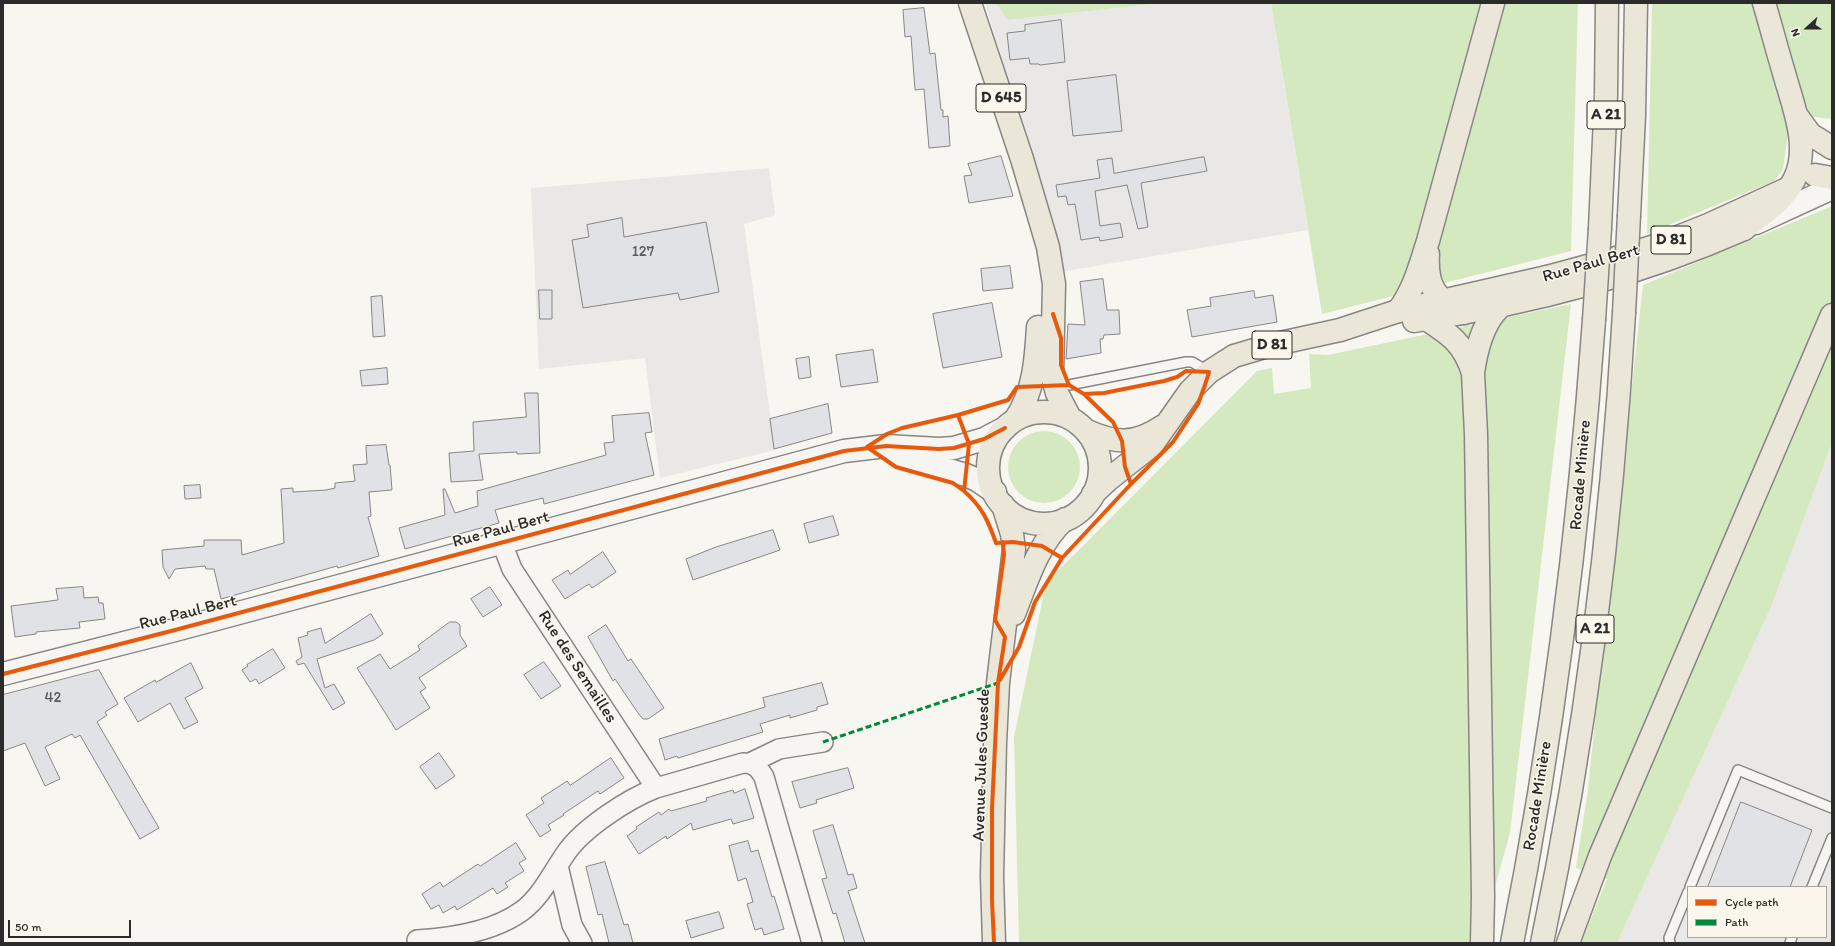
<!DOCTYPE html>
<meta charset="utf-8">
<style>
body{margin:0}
#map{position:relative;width:1835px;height:946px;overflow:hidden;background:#f8f6f0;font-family:Itim,sans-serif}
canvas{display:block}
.frame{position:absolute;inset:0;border:4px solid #2b2b2b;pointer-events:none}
.legend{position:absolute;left:1687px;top:886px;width:140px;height:52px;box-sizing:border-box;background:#fbf7ec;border:1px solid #a8a59f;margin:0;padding:5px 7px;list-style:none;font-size:12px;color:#2b2b2b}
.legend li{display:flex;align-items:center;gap:8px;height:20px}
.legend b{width:20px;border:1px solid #a8a59f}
.north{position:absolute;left:1787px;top:8px;width:40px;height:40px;-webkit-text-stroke:3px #fbf7ec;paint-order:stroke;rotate:249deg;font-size:11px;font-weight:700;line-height:16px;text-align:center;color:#2b2b2b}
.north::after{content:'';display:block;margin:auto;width:14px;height:18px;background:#2b2b2b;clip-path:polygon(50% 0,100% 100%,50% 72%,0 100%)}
.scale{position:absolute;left:8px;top:920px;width:123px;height:18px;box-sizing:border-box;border:2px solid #2b2b2b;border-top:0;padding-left:5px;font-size:12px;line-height:14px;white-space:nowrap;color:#2b2b2b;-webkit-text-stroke:3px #fbf7ec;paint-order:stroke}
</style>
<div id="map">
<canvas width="1835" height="946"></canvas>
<div class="frame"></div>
<ul class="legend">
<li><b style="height:5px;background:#e8590c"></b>Cycle path</li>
<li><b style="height:5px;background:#00873e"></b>Path</li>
</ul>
<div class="north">N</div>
<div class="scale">50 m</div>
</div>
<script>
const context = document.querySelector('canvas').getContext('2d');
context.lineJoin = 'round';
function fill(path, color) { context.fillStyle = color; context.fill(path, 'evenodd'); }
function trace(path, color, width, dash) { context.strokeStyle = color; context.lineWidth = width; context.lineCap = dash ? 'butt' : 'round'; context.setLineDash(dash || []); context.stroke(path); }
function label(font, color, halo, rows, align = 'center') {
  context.font = font + ' Itim,sans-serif'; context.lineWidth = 3; context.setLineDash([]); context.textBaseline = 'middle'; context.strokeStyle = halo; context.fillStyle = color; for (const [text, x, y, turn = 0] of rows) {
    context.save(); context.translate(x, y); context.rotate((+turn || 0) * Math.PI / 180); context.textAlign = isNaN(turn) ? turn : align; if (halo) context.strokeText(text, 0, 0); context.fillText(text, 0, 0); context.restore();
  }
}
fill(new Path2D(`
 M 985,3 L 995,3 L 1008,20 L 1162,3 L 1271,3 L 1308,230 L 1060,272 L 1026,139 Z
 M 769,168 L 775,215 L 744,224 L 775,450 L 660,478 L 645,358 L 539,369 L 531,188 Z
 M 1832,443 L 1832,943 L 1617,943 L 1771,607 ZM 1688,887 L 1826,887 L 1826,937 L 1688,937 Z`), '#e9e8e7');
fill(new Path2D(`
 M 995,3 L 1162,3 L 1008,20 Z
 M 1271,3 L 1578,3 L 1571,251 L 1322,314 Z
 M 1652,3 L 1832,3 L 1832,119 L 1815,117 L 1789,126 L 1783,169 L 1774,181 L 1647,234 Z
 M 1832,206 L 1832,443 L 1771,607 L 1617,943 L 1581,943 L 1607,879 L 1576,868 L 1587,796 L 1643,285 Z
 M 1571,304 L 1510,833 L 1479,943 L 1019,943 L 1014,737 L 1046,583 L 1257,371 L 1272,368 L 1274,394 L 1311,388 L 1309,354 L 1328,355 Z
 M1008 467a36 36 0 1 1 72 0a36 36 0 1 1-72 0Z`), '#d5e9c1');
const building = new Path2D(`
 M 924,8 L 930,54 L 935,53 L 941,110 L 943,110 L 943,117 L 948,116 L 950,146 L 929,148 L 924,89 L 915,90 L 911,36 L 905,37 L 903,10 Z
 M 1061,20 L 1065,62 L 1040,65 L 1039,64 L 1030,64 L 1029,58 L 1010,60 L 1007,33 L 1025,31 L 1025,25 Z
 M 1116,75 L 1122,131 L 1073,136 L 1067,81 Z
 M 1001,156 L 1013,196 L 969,203 L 964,176 L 972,175 L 968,164 Z
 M 1204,157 L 1207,171 L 1141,183 L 1148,227 L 1138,229 L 1127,185 L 1095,191 L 1100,226 L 1120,223 L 1123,237 L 1100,241 L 1099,237 L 1081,240 L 1075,204 L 1068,205 L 1066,196 L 1058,197 L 1056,185 L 1100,178 L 1097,160 L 1112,158 L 1114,173 Z
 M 622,218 L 624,237 L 706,222 L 719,292 L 680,300 L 678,293 L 583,308 L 572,240 L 589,237 L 587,225 Z
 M 1010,266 L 1013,288 L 983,291 L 981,269 Z
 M 1103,279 L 1107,310 L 1119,310 L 1120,334 L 1104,335 L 1103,339 L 1100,339 L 1101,353 L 1066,359 L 1068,324 L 1085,325 L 1080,282 Z
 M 539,290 L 552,290 L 552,319 L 540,319 Z
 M 1254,291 L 1255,298 L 1273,295 L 1277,322 L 1192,337 L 1187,310 L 1211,306 L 1210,298 Z
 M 382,296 L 385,336 L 373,337 L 371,297 Z
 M 992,303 L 1002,357 L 943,368 L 933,314 Z
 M 873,350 L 878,382 L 841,387 L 836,355 Z
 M 809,357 L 811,377 L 799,379 L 796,359 Z
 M 387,368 L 388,384 L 362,386 L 360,371 Z
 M 525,393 L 538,393 L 540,453 L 517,454 L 517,452 L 479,454 L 483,480 L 451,482 L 449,453 L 474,451 L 473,422 L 526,417 Z
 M 828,404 L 832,433 L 774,449 L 770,419 Z
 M 649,413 L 652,432 L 645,433 L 654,475 L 544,504 L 543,498 L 495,510 L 499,523 L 405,549 L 399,528 L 445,515 L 443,489 L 445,489 L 455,513 L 478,506 L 477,491 L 606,455 L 604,443 L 614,442 L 612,416 Z
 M 386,445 L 389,465 L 390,465 L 392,490 L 369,492 L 371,516 L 368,517 L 379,556 L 338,568 L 337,566 L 221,599 L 214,569 L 206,569 L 205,566 L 175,569 L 169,579 L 163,567 L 162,550 L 204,546 L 204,540 L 241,540 L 242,555 L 284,543 L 281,489 L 293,488 L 293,492 L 326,490 L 335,488 L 335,483 L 355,481 L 353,465 L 367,464 L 366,446 Z
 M 200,485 L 201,498 L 185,499 L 184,486 Z
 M 833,516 L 839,535 L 809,543 L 804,524 Z
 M 773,530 L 780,550 L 693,580 L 686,559 L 716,547 Z
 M 603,552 L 616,572 L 592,588 L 589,584 L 565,599 L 552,580 L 568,570 L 570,574 Z
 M 83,587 L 84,598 L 98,597 L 99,603 L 103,603 L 105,619 L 79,622 L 80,628 L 36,632 L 36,634 L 15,637 L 11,606 L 58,600 L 56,589 Z
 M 490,587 L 502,605 L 483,617 L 471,599 Z
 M 371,614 L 383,634 L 374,640 L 317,659 L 325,688 L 334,684 L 345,703 L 333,710 L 304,663 L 298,665 L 296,661 L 302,657 L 298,638 L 308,635 L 307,632 L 321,628 L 325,643 Z
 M 450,622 L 456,622 L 460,625 L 460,635 L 467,646 L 419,678 L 426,688 L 420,692 L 430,708 L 396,730 L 357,668 L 380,654 L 390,669 L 420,650 L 418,646 Z
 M 606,625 L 628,661 L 631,659 L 664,708 L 648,719 L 643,719 L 638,713 L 615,679 L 613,681 L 588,637 Z
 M 273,649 L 285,668 L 259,684 L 256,679 L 250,682 L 242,670 L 248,666 L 247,665 Z
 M 544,662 L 561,686 L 541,699 L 524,675 Z
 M 191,663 L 203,688 L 185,698 L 198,722 L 184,729 L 170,703 L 138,722 L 124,698 L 155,680 L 156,682 Z
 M 99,670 L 118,704 L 105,712 L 107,715 L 97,722 L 159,828 L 140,839 L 80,735 L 75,738 L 72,734 L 45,747 L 60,779 L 45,786 L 25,743 L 3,751 L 3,695 Z
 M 822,683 L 828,704 L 817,707 L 817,710 L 790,718 L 790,715 L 760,724 L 763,732 L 678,758 L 677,756 L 665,760 L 659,739 L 765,707 L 763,698 Z
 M 439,753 L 455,776 L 436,789 L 420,767 Z
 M 611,758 L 624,778 L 600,794 L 598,791 L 563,814 L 564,815 L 548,825 L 551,830 L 540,837 L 526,815 L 544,803 L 541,798 L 567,781 L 570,785 Z
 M 848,768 L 854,788 L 816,800 L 817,803 L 800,808 L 792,782 Z
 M 745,789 L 754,818 L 733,824 L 731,819 L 693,830 L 691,823 L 667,839 L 666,836 L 639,854 L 627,836 L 637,829 L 636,827 L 659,812 L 661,815 L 669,809 L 671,811 L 707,801 L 706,798 L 733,790 L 734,793 Z
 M 1741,802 L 1812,830 L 1790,887 L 1708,887 Z
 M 833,825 L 848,875 L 853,874 L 857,888 L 848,891 L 865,943 L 845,943 L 836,913 L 833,914 L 822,879 L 827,878 L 813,831 Z
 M 748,841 L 751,852 L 758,850 L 772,897 L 774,896 L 784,929 L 764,935 L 762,928 L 755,930 L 747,904 L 753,902 L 746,878 L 738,881 L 729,846 Z
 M 516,843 L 526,859 L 519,863 L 524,871 L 505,883 L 508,887 L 497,894 L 493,888 L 457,910 L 455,906 L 443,913 L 439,905 L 431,909 L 422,894 L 440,882 L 443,887 L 478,864 L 480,866 Z
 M 605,862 L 624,925 L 628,924 L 633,943 L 609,943 L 602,914 L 598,915 L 586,867 Z
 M 719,912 L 724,928 L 691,938 L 686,921 Z`);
fill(building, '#e1e2e6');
trace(building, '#878684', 1);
const service = new Path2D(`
 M 1069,385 L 1186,362 L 1192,362 L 1209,372
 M 1690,887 L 1738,770 L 1832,808
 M 1812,887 L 1832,838
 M 1670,943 L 1669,938 L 1688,892
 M 1790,943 L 1792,937`);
const minor = new Path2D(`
 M 502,543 L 512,569 L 656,788 L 743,763 C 754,763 758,767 764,777 L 812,943
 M 750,763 L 779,749 L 823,742
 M 558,866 L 572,925 L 582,943
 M 417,940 C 453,938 493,932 522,911 C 542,896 552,873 566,853 C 583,828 628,799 656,788`);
const tertiary = new Path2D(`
 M 1756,223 L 1832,188
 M 897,455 L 966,475 L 977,480 L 995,492
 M 3,674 L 175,630 L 844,451 L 886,446 L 939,449 L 954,448 L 984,439 L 1005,428`);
const primary = new Path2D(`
 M 970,3 L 1022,159 L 1048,247 L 1054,284 L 1052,374 L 1057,393 L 1070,418
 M 1414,321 C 1528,304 1640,275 1744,229
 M988 468a56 56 0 1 1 112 0a56 56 0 1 1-112 0Z
 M 1015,420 C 1034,392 1036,360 1038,327
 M 1085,430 C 1115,444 1135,445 1163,426
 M 1093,494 L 1109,479 L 1152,445 L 1190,391 L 1209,372 L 1234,356 L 1271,345 L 1340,330 L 1398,311 L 1547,277 L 1613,259 L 1658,245 L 1708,225 L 1789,188
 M 1014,614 C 1027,581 1038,543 1065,519
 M 994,943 L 992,876 L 995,743 L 998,683 L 1014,549 L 1012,534 L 1003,505`);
const motorway = new Path2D(`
 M 1797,116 L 1810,134 L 1832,148
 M 1815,175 L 1832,178
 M 1629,215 L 1634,116 L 1636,3
 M 1600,228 L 1606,95 L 1607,3
 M 1744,229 C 1763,214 1783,201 1794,180 C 1811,148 1793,106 1784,73 C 1777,50 1771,26 1764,3
 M 1428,254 C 1426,286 1435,300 1464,313
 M 1398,311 C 1414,290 1420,266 1428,241 L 1493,3
 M 1426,319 C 1451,335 1464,344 1473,373
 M 1482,943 L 1483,896 L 1476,434 L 1473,373 C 1481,316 1498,301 1547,277
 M 1512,943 C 1553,737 1579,530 1594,320
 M 1542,943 C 1586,735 1612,524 1624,313
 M 1568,943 L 1600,856 L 1832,315`);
trace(service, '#878684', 12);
trace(minor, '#878684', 22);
trace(tertiary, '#878684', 25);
trace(primary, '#878684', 25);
trace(motorway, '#878684', 25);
trace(service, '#f6f5f1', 9);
trace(minor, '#f6f5f1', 19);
trace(tertiary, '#f6f5f1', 22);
trace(primary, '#eae7d8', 22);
trace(motorway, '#eae7d8', 22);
const motorwayBridge = new Path2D(`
 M 1624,313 L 1629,215
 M 1594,320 L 1600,228`);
trace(motorwayBridge, '#878684', 25, []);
trace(motorwayBridge, '#eae7d8', 22);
trace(new Path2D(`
 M 823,742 L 998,683`), '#00873e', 3, [6, 3]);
trace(new Path2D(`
 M 1053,314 L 1061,338 L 1061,365 L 1069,385
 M 1084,394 L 1104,393 L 1164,381 L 1177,377 L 1186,371 L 1209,372 L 1205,385 L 1198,404 L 1173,442 L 1131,484 L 1062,558 L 1042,546 L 1013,542 L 996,543 C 988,520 982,507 964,491 L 969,444 L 958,415 L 1008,400 L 1017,387 L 1069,385 L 1084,394 L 1113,422 L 1122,441 L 1125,467 L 1131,484
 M 867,447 L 896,467 L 953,483 L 964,491
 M 867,447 L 887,434 L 902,428 L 958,415
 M 3,674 L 175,630 L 844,451 L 886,446 L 939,449 L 954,448 L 984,439 L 1005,428
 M 1000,680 L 1019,647 L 1035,602 L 1062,558
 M 994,943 L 992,900 L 992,809 L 998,683 L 1005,637 L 995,620 L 1004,555 L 1003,542`), '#e8590c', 4);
label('15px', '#5a5a5b', null, [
 ["127",643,252],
 ["42",53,698]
]);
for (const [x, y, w] of [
 [1001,98,50],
 [1606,115,38],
 [1671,240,40],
 [1272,345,40],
 [1595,629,38]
]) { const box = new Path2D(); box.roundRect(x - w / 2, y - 14, w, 28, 3); context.fillStyle = '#fbf7ec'; context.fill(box); trace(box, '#2b2b2b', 1); }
label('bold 16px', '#2b2b2b', null, [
 ["D 645",1001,98],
 ["A 21",1606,115],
 ["D 81",1671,240],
 ["D 81",1272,345],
 ["A 21",1595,629]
]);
label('17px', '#2b2b2b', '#fbf7ec', [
 ["Rue Paul Bert",1591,264,-16],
 ["Rocade Minière",1581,475,-85],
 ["Rue Paul Bert",501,530,-15],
 ["Rue Paul Bert",188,613,-14],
 ["Rue des Semailles",577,667,57],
 ["Avenue Jules Guesde",982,765,-88],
 ["Rocade Minière",1538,796,-81]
]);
</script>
